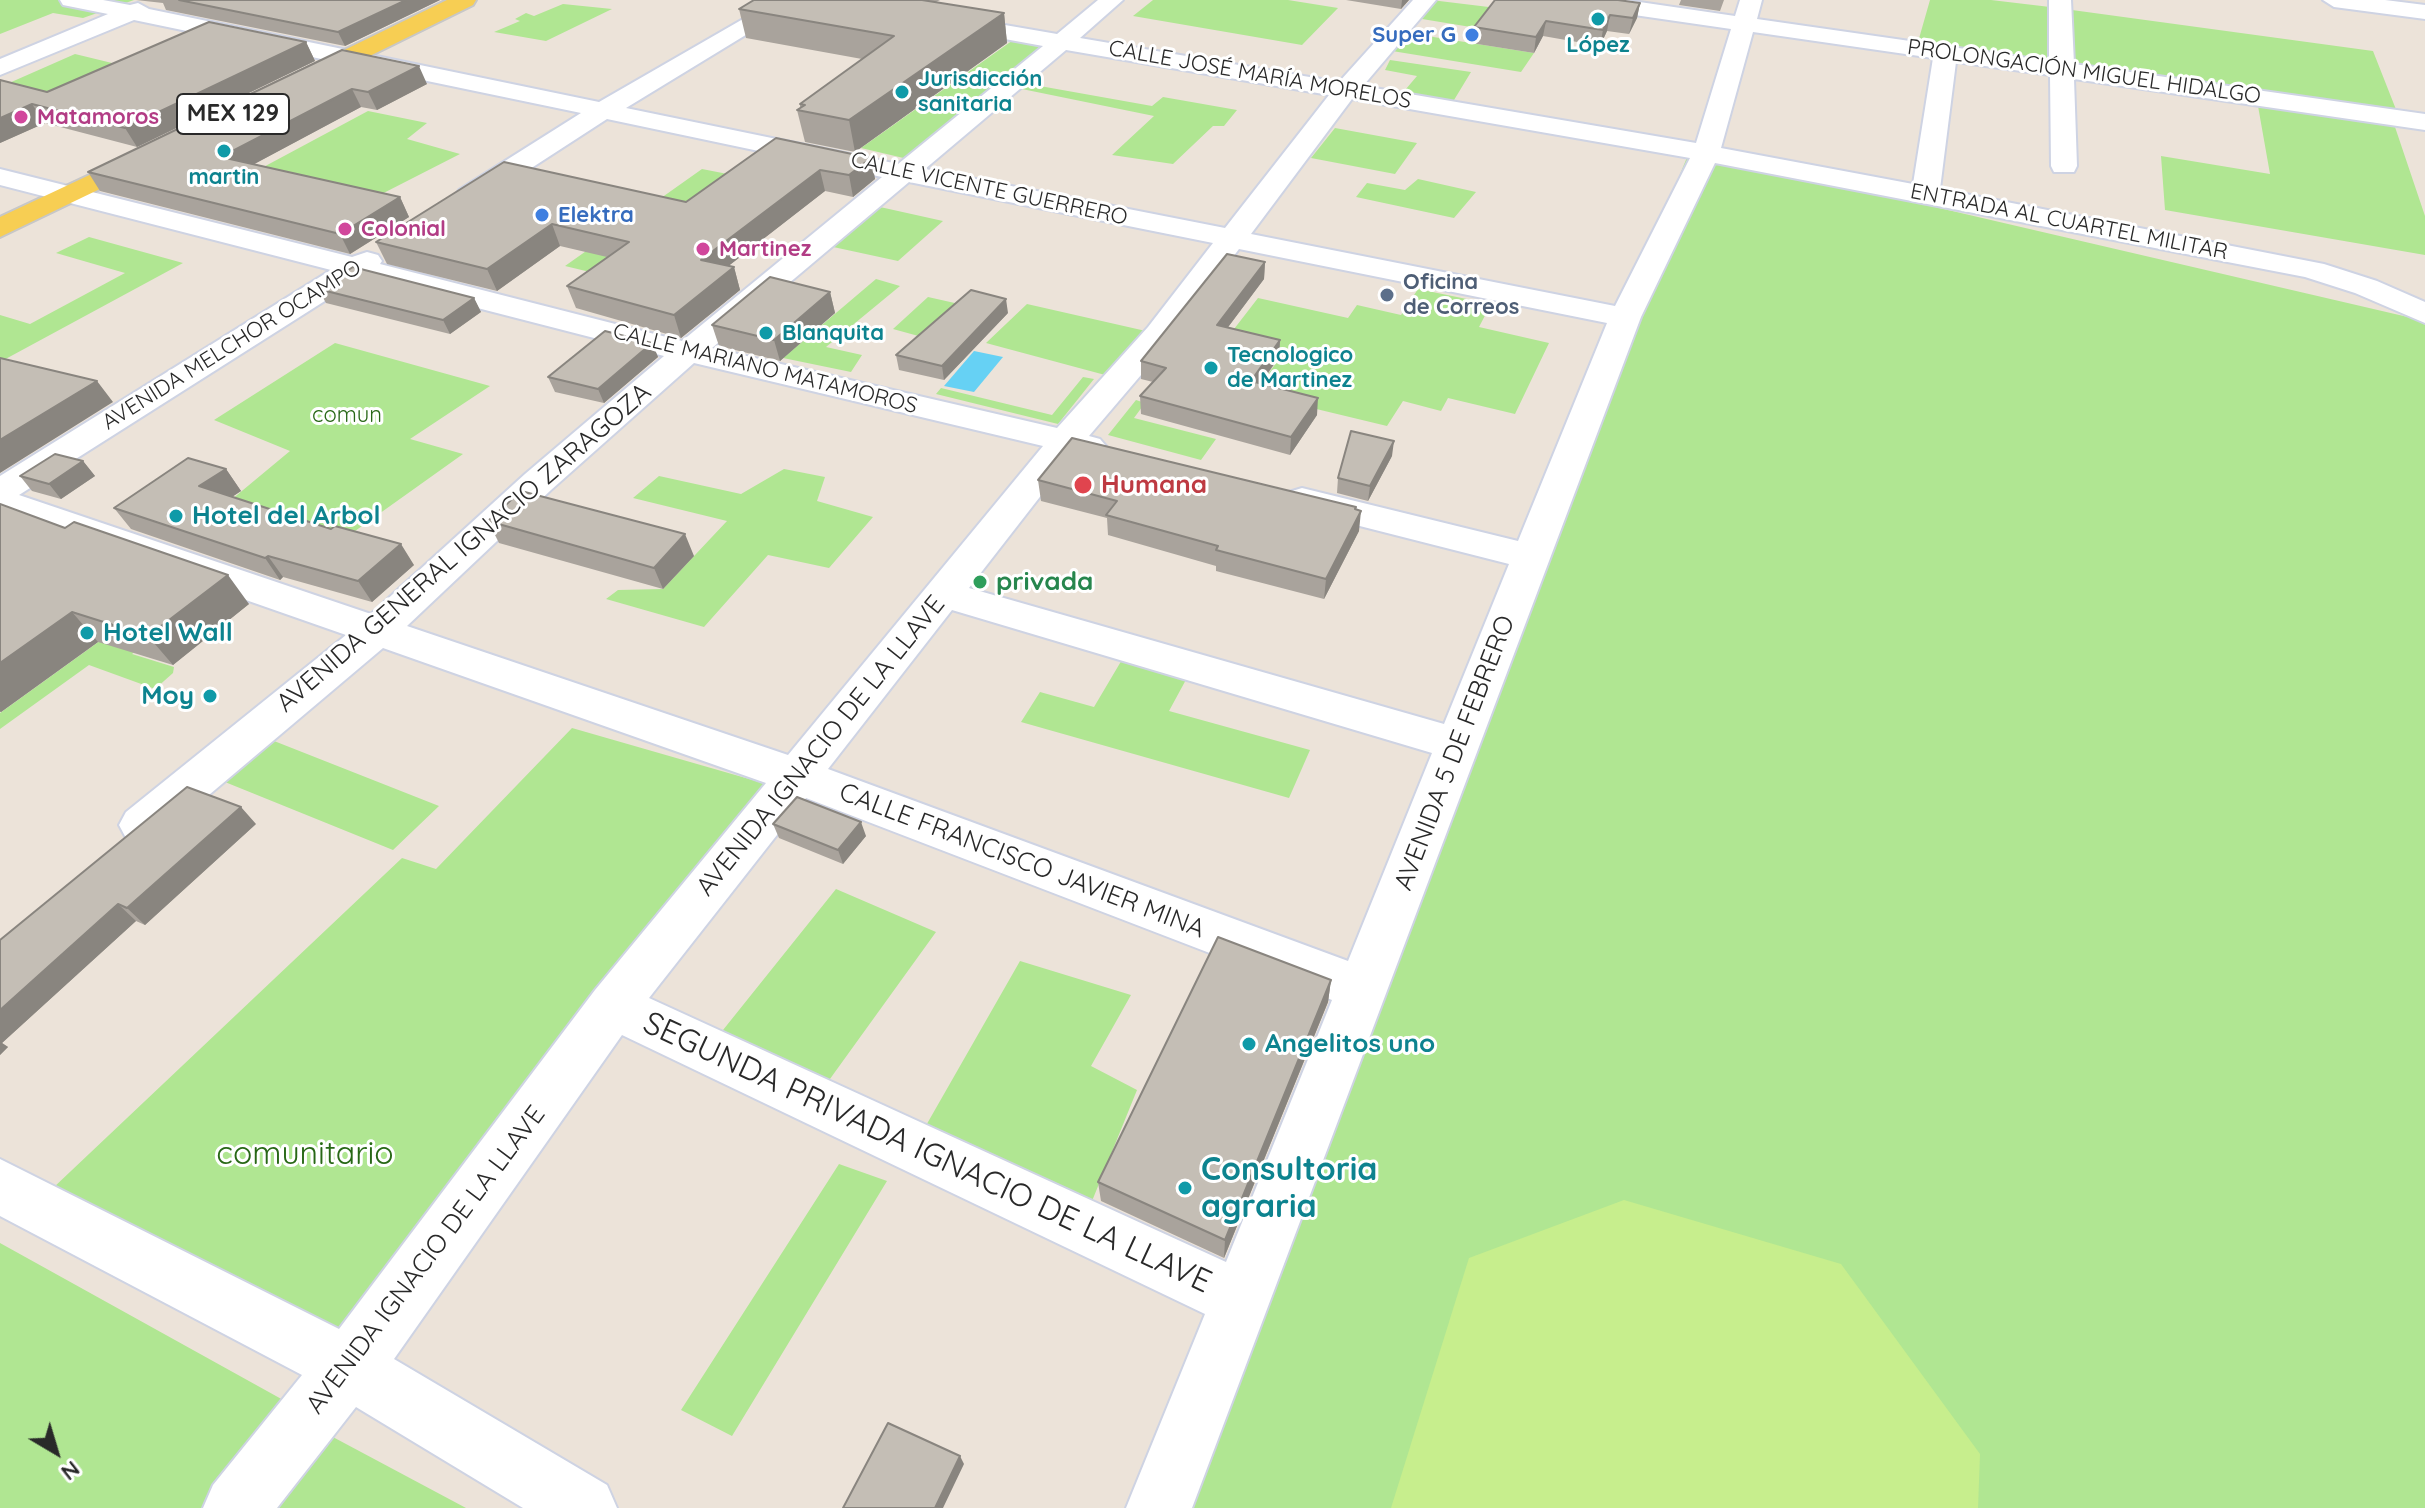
<!DOCTYPE html>
<meta charset="utf-8">
<style>
body{margin:0}
#map{position:relative;width:2425px;height:1508px;overflow:hidden;background:#ece3d9;font-family:Quicksand,sans-serif}
canvas{display:block}
.north{position:absolute;left:16px;top:1412px;width:80px;height:80px;-webkit-text-stroke:6px #fff;paint-order:stroke;rotate:142deg;font-size:22px;font-weight:700;line-height:32px;text-align:center;color:#292929}
.north::after{content:'';display:block;margin:auto;width:28px;height:36px;background:#292929;clip-path:polygon(50% 0,100% 100%,50% 72%,0 100%)}
</style>
<div id="map">
<canvas width="2425" height="1508"></canvas>
<div class="north">N</div>
</div>
<script>
const context = document.querySelector('canvas').getContext('2d');
context.lineJoin = 'round';
function fill(path, color) { context.fillStyle = color; context.fill(path, 'evenodd'); }
function trace(path, color, width, dash) { context.strokeStyle = color; context.lineWidth = width; context.lineCap = dash ? 'butt' : 'round'; context.setLineDash(dash || []); context.stroke(path); }
function label(font, color, halo, rows, align = 'center') {
  context.font = font + ' Quicksand,sans-serif'; context.lineWidth = 6; context.setLineDash([]); context.textBaseline = 'middle'; context.strokeStyle = halo; context.fillStyle = color; for (const [text, x, y, turn = 0] of rows) {
    context.save(); context.translate(x, y); context.rotate((+turn || 0) * Math.PI / 180); context.textAlign = isNaN(turn) ? turn : align; if (halo) context.strokeText(text, 0, 0); context.fillText(text, 0, 0); context.restore();
  }
}
fill(new Path2D(`
 M 0,0 L 134,0 L 83,18 L 53,13 L 0,34 Z
 M 1153,0 L 1288,0 L 1338,8 L 1302,45 L 1133,16 Z
 M 1431,0 L 1497,8 L 1483,29 L 1416,18 Z
 M 1930,0 L 1991,0 L 2050,7 L 2058,63 L 1918,42 Z
 M 563,4 L 612,9 L 546,41 L 494,32 L 520,21 L 515,19 L 526,13 L 534,16 Z
 M 2072,10 L 2373,51 L 2397,112 L 2072,65 Z
 M 1402,32 L 1534,53 L 1521,72 L 1386,50 Z
 M 1016,38 L 1060,41 L 912,160 L 861,148 Z
 M 75,54 L 149,72 L 62,109 L 0,87 Z
 M 1390,60 L 1471,72 L 1451,105 L 1400,96 L 1417,76 L 1385,70 Z
 M 1023,83 L 1152,106 L 1163,97 L 1237,110 L 1224,126 L 1213,126 L 1173,164 L 1112,155 L 1154,116 L 1017,88 Z
 M 2258,106 L 2395,127 L 2425,216 L 2425,255 L 2165,210 L 2161,156 L 2270,174 Z
 M 368,111 L 427,123 L 407,139 L 460,154 L 364,203 L 243,178 Z
 M 1335,128 L 1417,143 L 1395,174 L 1311,158 Z
 M 1690,150 L 2425,321 L 2425,1508 L 1132,1508 Z
 M 702,169 L 748,178 L 615,278 L 565,266 Z
 M 1418,179 L 1476,192 L 1454,218 L 1356,197 L 1367,183 L 1405,190 Z
 M 871,205 L 943,221 L 898,261 L 824,245 Z
 M 89,237 L 183,263 L 0,362 L 0,315 L 30,324 L 125,273 L 56,253 Z
 M 876,279 L 900,286 L 826,347 L 862,355 L 851,372 L 783,358 Z
 M 1418,289 L 1491,304 L 1479,327 L 1549,343 L 1515,414 L 1448,398 L 1441,411 L 1403,401 L 1387,426 L 1254,394 L 1281,356 L 1224,342 L 1258,298 L 1348,318 L 1357,305 L 1401,315 Z
 M 928,297 L 968,306 L 933,340 L 893,329 Z
 M 1027,304 L 1159,334 L 1120,379 L 986,343 Z
 M 335,343 L 490,386 L 410,439 L 463,454 L 341,541 L 225,505 L 290,451 L 214,420 Z
 M 1083,377 L 1094,379 L 1058,424 L 936,394 L 941,388 L 1052,415 Z
 M 1136,400 L 1145,403 L 1134,418 L 1216,439 L 1201,460 L 1108,435 Z
 M 784,469 L 825,477 L 817,501 L 873,517 L 829,568 L 768,555 L 704,627 L 606,599 L 618,590 L 663,589 L 727,521 L 633,498 L 659,476 L 741,494 Z
 M 133,617 L 162,628 L 132,654 L 174,667 L 173,673 L 155,689 L 89,665 L 0,729 L 0,713 Z
 M 1123,658 L 1188,676 L 1169,711 L 1310,750 L 1289,798 L 1021,722 L 1040,692 L 1094,707 Z
 M 572,728 L 777,787 L 347,1345 L 53,1188 L 402,858 L 436,869 Z
 M 269,739 L 439,806 L 393,850 L 220,780 Z
 M 836,889 L 936,932 L 822,1090 L 715,1040 Z
 M 1020,961 L 1131,995 L 1091,1066 L 1137,1090 L 1090,1206 L 920,1136 Z
 M 839,1164 L 887,1181 L 732,1436 L 681,1410 Z
 M 0,1243 L 294,1406 L 212,1508 L 0,1508 Z
 M 316,1428 L 466,1508 L 254,1508 Z`), '#b0e692');
fill(new Path2D(`
 M 1624,1200 L 1841,1264 L 1980,1454 L 1978,1508 L 1391,1508 L 1469,1258 Z`), '#c7ee8d');
fill(new Path2D(`
 M 974,351 L 1003,357 L 974,392 L 944,386 Z`), '#66d1f4');
const minor = new Path2D(`
 M 60,0 L 103,0 L 130,5 L 138,3 L 149,9 L 599,102 L 776,0 L 803,0 L 626,108 L 898,164 L 1043,46 L 939,27 L 936,22 L 939,17 L 947,15 L 1057,34 L 1098,0 L 1123,0 L 1080,38 L 1339,82 L 1413,0 L 1436,0 L 1363,86 L 1696,143 L 1731,29 L 1579,7 L 1568,0 L 1626,0 L 1735,16 L 1740,0 L 1762,0 L 1757,19 L 2049,61 L 2049,0 L 2071,0 L 2074,64 L 2425,114 L 2425,130 L 2074,79 L 2077,166 L 2074,172 L 2054,172 L 2051,166 L 2050,75 L 1956,62 L 1940,189 L 2324,264 L 2377,281 L 2425,302 L 2425,323 L 2355,293 L 2305,277 L 1715,163 L 1641,317 L 1192,1508 L 1126,1508 L 1205,1314 L 622,1035 L 394,1359 L 607,1485 L 617,1508 L 523,1508 L 356,1407 L 277,1508 L 203,1508 L 213,1485 L 302,1375 L 0,1216 L 0,1159 L 339,1329 L 595,990 L 766,783 L 383,648 L 158,838 L 142,843 L 126,838 L 119,825 L 126,812 L 346,635 L 0,514 L 0,476 L 331,270 L 0,185 L 0,169 L 352,257 L 367,252 L 378,255 L 382,261 L 380,264 L 682,341 L 882,177 L 607,119 L 479,202 L 469,204 L 459,202 L 455,196 L 459,190 L 581,113 L 134,20 L 0,75 L 0,59 L 108,14 L 63,5 ZM 1753,32 L 1933,58 L 1913,184 L 1721,148 ZM 1066,50 L 1329,95 L 1225,228 L 925,169 ZM 1352,99 L 1690,158 L 1615,306 L 1251,234 ZM 909,182 L 1213,243 L 1148,327 L 1057,428 L 712,348 ZM 1239,249 L 1607,323 L 1518,541 L 1302,488 L 1289,492 L 1284,500 L 1289,508 L 1509,564 L 1444,724 L 969,588 L 1074,453 L 1088,457 L 1100,453 L 1106,446 L 1100,439 L 1089,436 L 1170,341 ZM 361,278 L 664,356 L 525,474 L 371,614 L 19,495 ZM 694,363 L 1043,446 L 788,755 L 407,626 L 551,490 ZM 952,610 L 1432,753 L 1348,961 L 828,769 ZM 806,798 L 1332,1000 L 1226,1262 L 649,998 Z
 M 2323,0 L 2385,0 L 2425,5 L 2425,19 L 2334,7 Z`);
const major = new Path2D(`
 M 447,0 L 476,0 L 473,5 L 311,85 L 293,85 L 290,80 L 293,75 Z
 M 147,148 L 156,150 L 160,156 L 156,162 L 0,237 L 0,217 Z`);
trace(minor, '#ced3e3', 4);
trace(major, '#c7c7c7', 4);
fill(minor, '#fff');
fill(major, '#f7ce53');
fill(new Path2D(`
 M 136,0 L 440,0 L 345,46 L 166,10 L 163,3 Z
 M 754,0 L 940,0 L 936,2 L 1004,13 L 1007,43 L 855,152 L 805,142 L 797,110 L 800,108 L 800,104 L 862,59 L 746,38 L 739,9 Z
 M 1346,0 L 1409,0 L 1401,9 Z
 M 1681,0 L 1724,0 L 1720,11 L 1679,5 Z
 M 1640,3 L 1637,18 L 1629,34 L 1607,31 L 1600,46 L 1543,36 L 1534,53 L 1471,43 L 1474,27 Z
 M 306,42 L 315,61 L 137,147 L 45,123 L 0,143 L 0,80 L 47,92 Z
 M 342,50 L 427,84 L 377,110 L 361,107 L 254,164 L 400,197 L 409,217 L 350,254 L 100,191 L 88,172 Z
 M 871,158 L 875,179 L 853,197 L 825,191 L 728,266 L 734,267 L 740,290 L 681,338 L 576,308 L 567,286 L 607,257 L 560,246 L 497,291 L 387,264 L 376,242 L 686,202 Z
 M 1265,262 L 1264,279 L 1228,327 L 1280,340 L 1279,357 L 1261,384 L 1317,415 L 1290,455 L 1141,414 L 1140,396 L 1153,382 L 1141,379 L 1141,361 Z
 M 318,289 L 474,298 L 481,312 L 450,334 L 326,303 Z
 M 830,292 L 835,313 L 780,361 L 719,346 L 712,325 Z
 M 1008,313 L 944,380 L 899,370 L 896,355 Z
 M 652,343 L 658,357 L 604,403 L 555,392 L 548,377 Z
 M 1392,456 L 1368,501 L 1337,493 L 1338,478 Z
 M 83,461 L 95,476 L 61,499 L 32,491 L 20,476 Z
 M 226,469 L 241,491 L 232,497 L 414,565 L 372,602 L 283,577 L 280,580 L 131,529 L 114,508 Z
 M 1038,480 L 1356,510 L 1359,531 L 1324,599 L 1216,571 L 1216,566 L 1108,535 L 1107,518 L 1041,501 Z
 M 0,504 L 249,604 L 173,665 L 98,642 L 1,712 L 0,712 Z
 M 488,521 L 694,556 L 663,589 L 499,543 Z
 M 256,824 L 145,925 L 136,921 L 2,1043 L 8,1047 L 0,1055 L 0,940 Z
 M 773,824 L 866,836 L 843,864 L 779,838 Z
 M 1331,980 L 1328,1002 L 1224,1258 L 1101,1201 L 1098,1182 Z`), '#a9a39c');
fill(new Path2D(`
 M 406,0 L 440,0 L 345,46 L 338,32 Z
 M 1402,0 L 1409,0 L 1401,9 Z
 M 1640,3 L 1637,18 L 1629,34 L 1633,18 Z
 M 1004,13 L 1007,43 L 855,152 L 849,120 Z
 M 1610,15 L 1607,31 L 1600,46 L 1603,30 Z
 M 1546,21 L 1543,36 L 1534,53 L 1536,37 Z
 M 306,42 L 315,61 L 137,147 L 125,128 Z
 M 419,66 L 427,84 L 377,110 L 368,92 Z
 M 352,89 L 361,107 L 232,176 L 221,157 Z
 M 32,104 L 45,123 L 0,143 L 0,118 Z
 M 871,158 L 875,179 L 853,197 L 849,175 Z
 M 820,170 L 825,191 L 708,282 L 701,260 Z
 M 400,197 L 409,217 L 350,254 L 340,234 Z
 M 552,224 L 560,246 L 497,291 L 487,269 Z
 M 1265,262 L 1264,279 L 1217,342 L 1217,325 Z
 M 734,267 L 740,290 L 681,338 L 674,315 Z
 M 830,292 L 835,313 L 780,361 L 774,340 Z
 M 474,298 L 481,312 L 450,334 L 443,320 Z
 M 1006,299 L 1008,313 L 944,380 L 942,366 Z
 M 1280,340 L 1279,357 L 1250,398 L 1251,381 Z
 M 652,343 L 658,357 L 604,403 L 598,389 Z
 M 97,381 L 113,402 L 0,473 L 0,440 Z
 M 1318,398 L 1317,415 L 1290,455 L 1291,437 Z
 M 1394,441 L 1392,456 L 1368,501 L 1370,486 Z
 M 83,461 L 95,476 L 61,499 L 49,484 Z
 M 226,469 L 241,491 L 215,508 L 199,486 Z
 M 1356,507 L 1354,524 L 1361,511 L 1359,531 L 1324,599 L 1326,579 Z
 M 685,534 L 694,556 L 663,589 L 654,568 Z
 M 401,544 L 414,565 L 372,602 L 358,581 Z
 M 268,556 L 283,577 L 280,580 L 265,558 Z
 M 228,575 L 249,604 L 173,665 L 148,636 Z
 M 72,612 L 98,642 L 1,712 L 0,711 L 0,663 Z
 M 241,807 L 256,824 L 145,925 L 127,908 Z
 M 861,822 L 866,836 L 843,864 L 838,850 Z
 M 118,904 L 136,921 L 2,1043 L 8,1047 L 0,1055 L 0,1010 Z
 M 1331,980 L 1328,1002 L 1224,1258 L 1225,1240 Z
 M 960,1456 L 964,1464 L 943,1508 L 935,1508 Z`), '#89857f');
const building = new Path2D(`
 M 179,0 L 406,0 L 338,32 Z
 M 754,0 L 922,0 L 1004,13 L 849,120 L 797,110 L 805,105 L 800,104 L 894,36 L 739,9 Z
 M 1495,0 L 1618,0 L 1640,3 L 1633,18 L 1610,15 L 1603,30 L 1546,21 L 1536,37 L 1474,27 Z
 M 209,22 L 306,42 L 125,128 L 32,104 L 0,118 L 0,80 L 47,92 Z
 M 342,50 L 419,66 L 368,92 L 352,89 L 221,157 L 400,197 L 340,234 L 88,172 Z
 M 776,138 L 871,158 L 849,175 L 820,170 L 701,260 L 734,267 L 674,315 L 567,286 L 629,242 L 552,224 L 487,269 L 376,242 L 504,162 L 686,202 Z
 M 1227,254 L 1265,262 L 1217,325 L 1280,340 L 1251,381 L 1318,398 L 1291,437 L 1140,396 L 1166,368 L 1141,361 Z
 M 353,267 L 474,298 L 443,320 L 318,289 Z
 M 770,277 L 830,292 L 774,340 L 712,325 Z
 M 971,290 L 1006,299 L 942,366 L 896,355 Z
 M 605,331 L 652,343 L 598,389 L 548,377 Z
 M 0,358 L 97,381 L 0,440 Z
 M 1351,431 L 1394,441 L 1370,486 L 1338,478 Z
 M 1072,438 L 1356,507 L 1355,509 L 1361,511 L 1326,579 L 1216,550 L 1218,546 L 1106,515 L 1117,501 L 1038,480 Z
 M 55,454 L 83,461 L 49,484 L 20,476 Z
 M 188,458 L 226,469 L 199,486 L 331,529 L 335,526 L 401,544 L 358,581 L 268,556 L 265,558 L 114,508 Z
 M 521,491 L 685,534 L 654,568 L 488,521 Z
 M 0,504 L 65,528 L 74,522 L 228,575 L 148,636 L 72,612 L 0,663 Z
 M 187,787 L 241,807 L 127,908 L 118,904 L 0,1010 L 0,940 Z
 M 797,797 L 861,822 L 838,850 L 773,824 Z
 M 1218,937 L 1331,980 L 1225,1240 L 1098,1182 Z
 M 888,1423 L 960,1456 L 935,1508 L 843,1508 Z`);
fill(building, '#c4beb5');
trace(building, '#89857f', 2);
for (const [x, y, r, color] of [
 [1598,19,8,"#0f9aa8"],
 [1472,35,8,"#3f7fe0"],
 [902,92,8,"#0f9aa8"],
 [21,117,8,"#d1479c"],
 [224,151,8,"#0f9aa8"],
 [542,215,8,"#3f7fe0"],
 [345,229,8,"#d1479c"],
 [703,249,8,"#d1479c"],
 [1387,295,8,"#5c6f8a"],
 [766,333,8,"#0f9aa8"],
 [1211,368,8,"#0f9aa8"],
 [1083,485,10,"#e0444e"],
 [176,516,8,"#0f9aa8"],
 [980,582,8,"#2e9e5b"],
 [87,633,8,"#0f9aa8"],
 [210,696,8,"#0f9aa8"],
 [1249,1044,8,"#0f9aa8"],
 [1185,1188,8,"#0f9aa8"]
]) { const dot = new Path2D(); dot.arc(x, y, r, 0, 2 * Math.PI); context.fillStyle = color; context.fill(dot); trace(dot, '#fff', 3); }
label('bold 22px', '#366cbe', '#fff', [
 ["Super G",1456,35],
 ["Elektra",558,215,"left"]
], 'right');
label('bold 22px', '#0d838f', '#fff', [
 ["López",1598,45,"center"],
 ["Jurisdicción",918,79],
 ["sanitaria",918,104],
 ["martin",224,177,"center"],
 ["Blanquita",782,333],
 ["Tecnologico",1227,355],
 ["de Martinez",1227,380]
], 'left');
label('22px', '#292929', '#fff', [
 ["PROLONGACIÓN MIGUEL HIDALGO",2084,72,8],
 ["CALLE JOSÉ MARÍA MORELOS",1260,75,10],
 ["CALLE VICENTE GUERRERO",989,189,12],
 ["ENTRADA AL CUARTEL MILITAR",2069,222,11],
 ["AVENIDA MELCHOR OCAMPO",232,345,-32],
 ["CALLE MARIANO MATAMOROS",765,369,14]
]);
label('bold 22px', '#b23c85', '#fff', [
 ["Matamoros",37,117],
 ["Colonial",361,229],
 ["Martinez",719,249]
], 'left');
label('bold 22px', '#4e5e75', '#fff', [
 ["Oficina",1403,282],
 ["de Correos",1403,307]
], 'left');
label('22px', '#286816', '#fff', [
 ["comun",347,415]
]);
for (const [x, y, w] of [
 [233,114,112]
]) { const box = new Path2D(); box.roundRect(x - w / 2, y - 20, w, 40, 6); context.fillStyle = '#fff'; context.fill(box); trace(box, '#292929', 2); }
label('bold 24px', '#292929', null, [
 ["MEX 129",233,114]
]);
label('bold 26px', '#be3a42', '#fff', [
 ["Humana",1101,485]
], 'left');
label('bold 26px', '#0d838f', '#fff', [
 ["Hotel del Arbol",192,516],
 ["Hotel Wall",103,633],
 ["Moy",194,696,"right"],
 ["Angelitos uno",1265,1044]
], 'left');
label('26px', '#292929', '#fff', [
 ["AVENIDA GENERAL IGNACIO ZARAGOZA",464,548,-41],
 ["AVENIDA IGNACIO DE LA LLAVE",821,746,-51],
 ["AVENIDA 5 DE FEBRERO",1455,753,-69],
 ["CALLE FRANCISCO JAVIER MINA",1022,861,21],
 ["AVENIDA IGNACIO DE LA LLAVE",426,1260,-53]
]);
label('bold 26px', '#27864d', '#fff', [
 ["privada",996,582]
], 'left');
label('32px', '#292929', '#fff', [
 ["SEGUNDA PRIVADA IGNACIO DE LA LLAVE",927,1153,25]
]);
label('32px', '#286816', '#fff', [
 ["comunitario",305,1154]
]);
label('bold 32px', '#0d838f', '#fff', [
 ["Consultoria",1201,1170],
 ["agraria",1201,1207]
], 'left');
</script>
